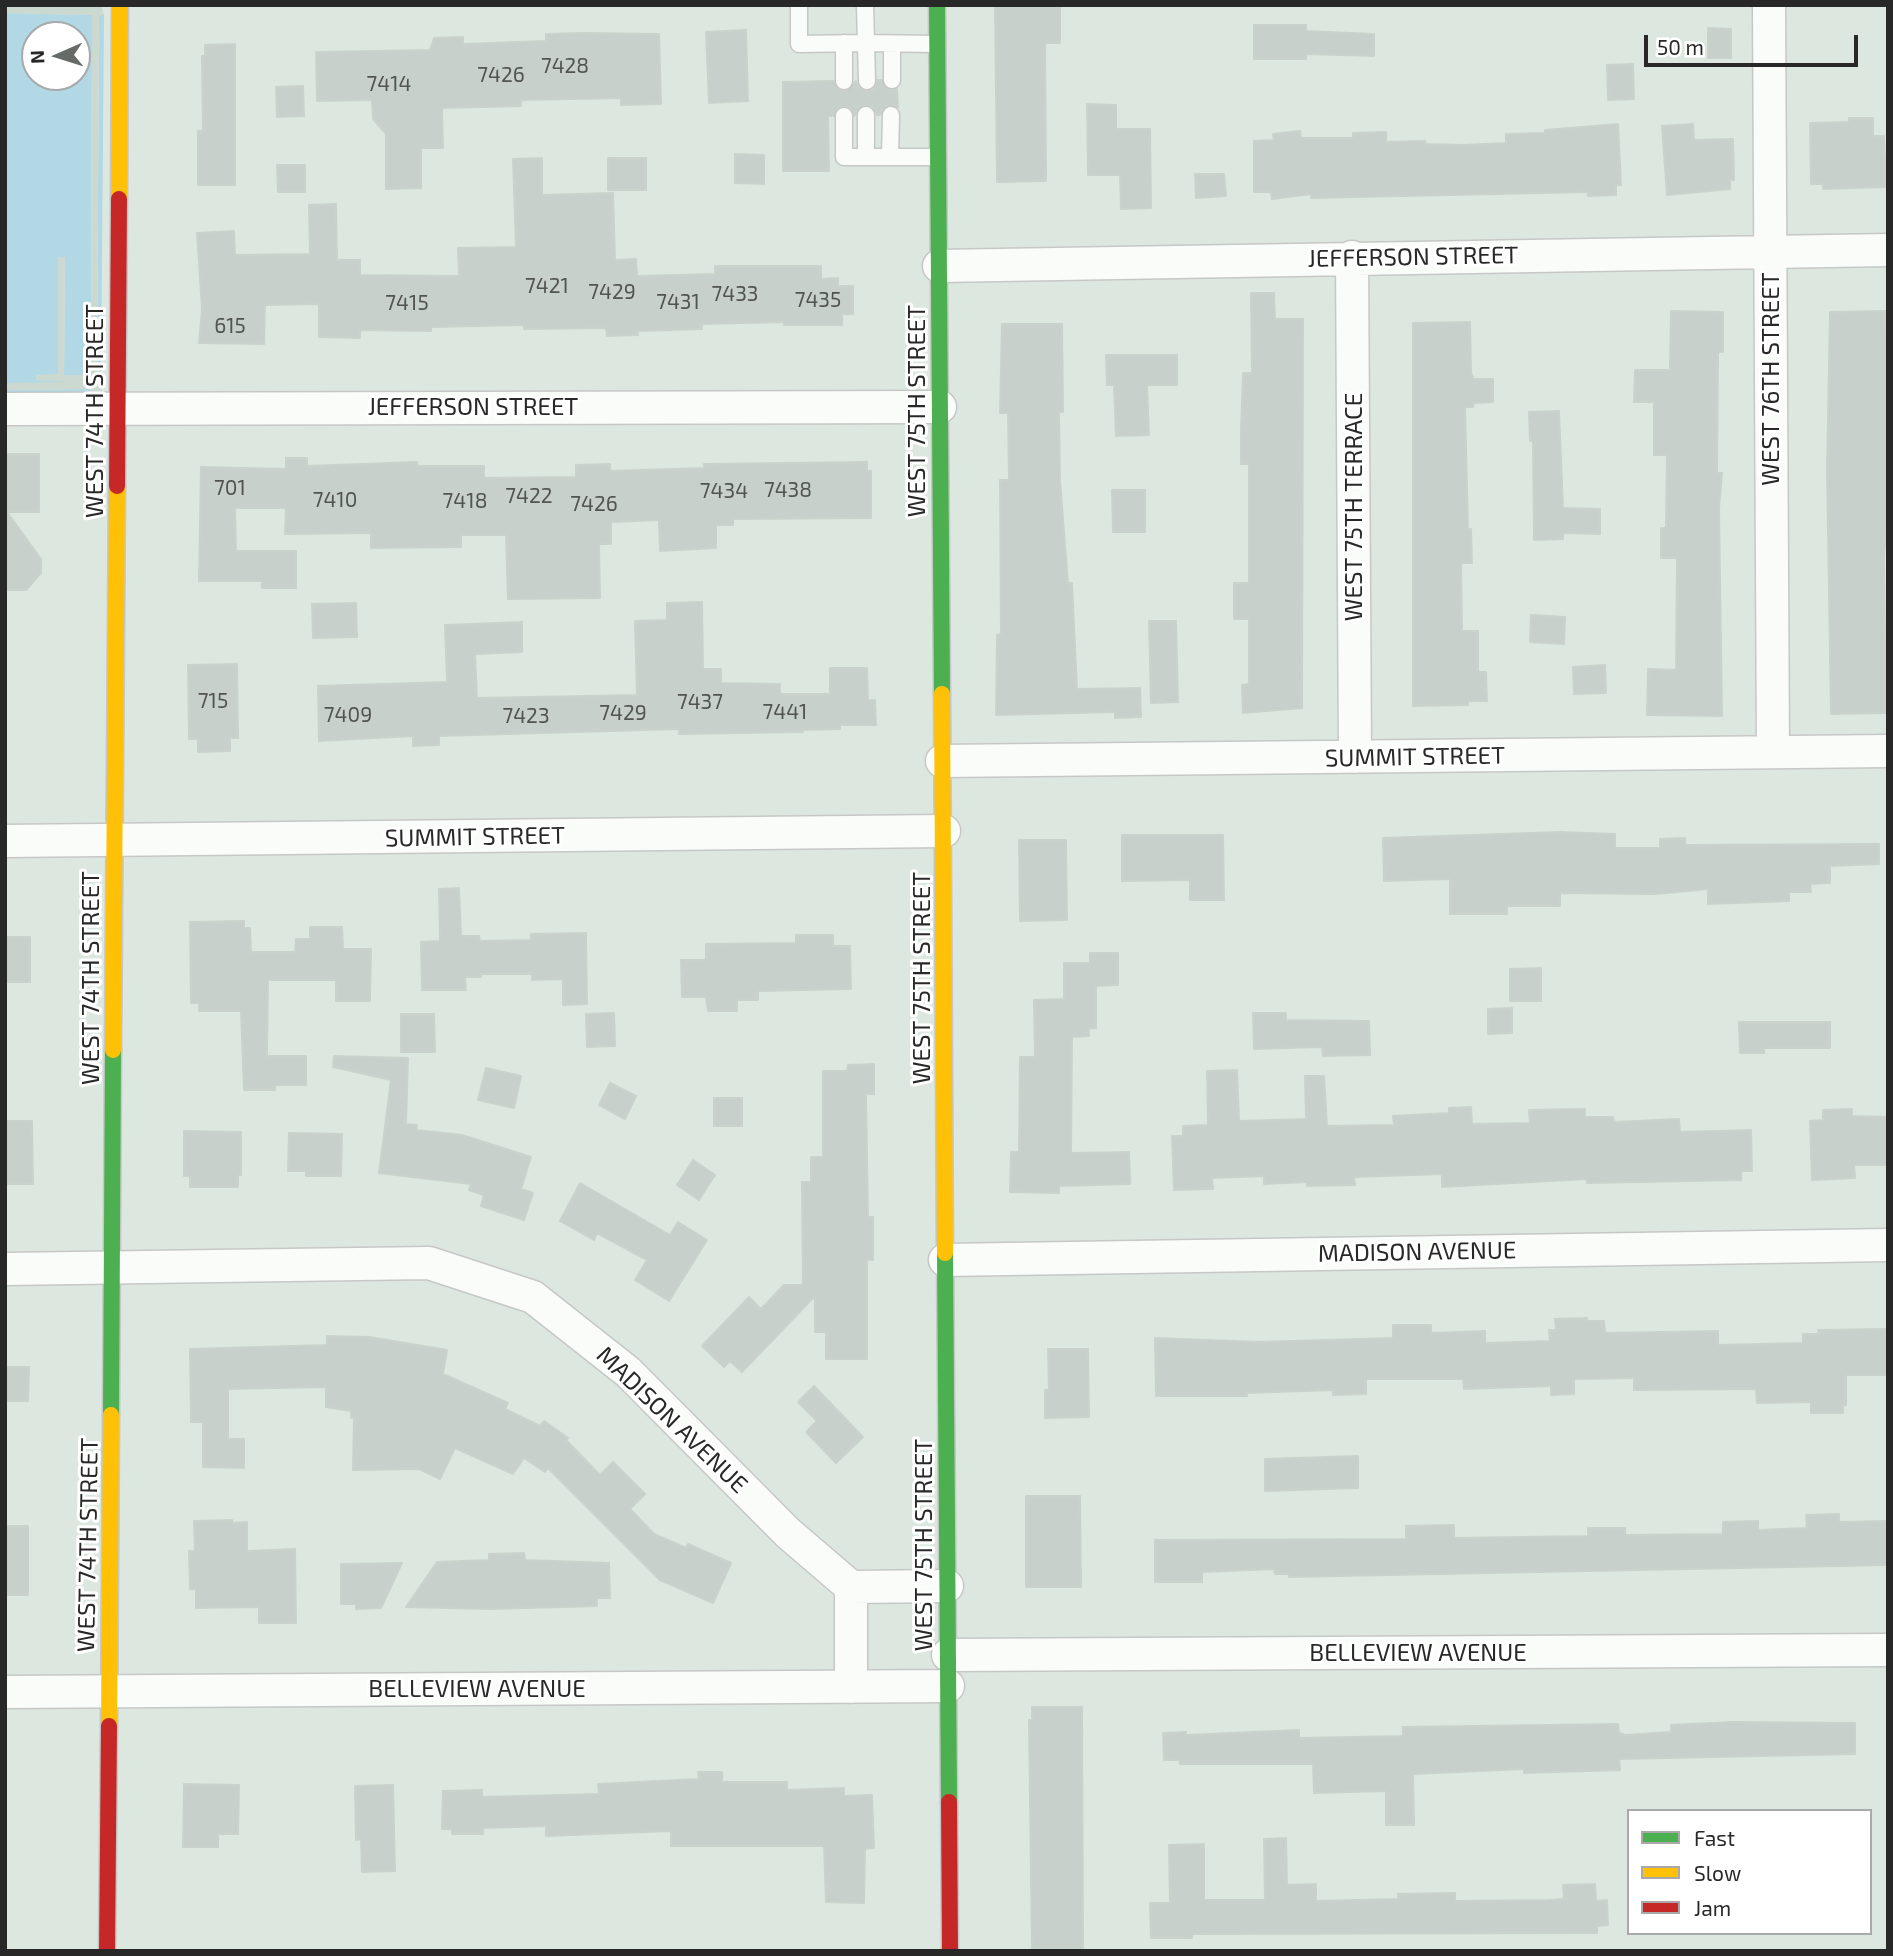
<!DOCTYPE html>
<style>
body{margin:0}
#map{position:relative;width:1893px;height:1956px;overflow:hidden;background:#dce8df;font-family:"Exo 2",sans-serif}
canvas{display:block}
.frame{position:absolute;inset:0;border:7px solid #282828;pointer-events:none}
.legend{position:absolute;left:1627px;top:1809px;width:245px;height:126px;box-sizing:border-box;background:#fff;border:2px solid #a9a9a9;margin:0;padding:9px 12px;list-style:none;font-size:21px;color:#282828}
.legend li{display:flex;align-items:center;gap:14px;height:35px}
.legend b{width:35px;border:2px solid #a9a9a9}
.north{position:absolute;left:21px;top:21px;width:70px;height:70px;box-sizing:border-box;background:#fff;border:2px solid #a9a9a9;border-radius:50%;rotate:267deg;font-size:19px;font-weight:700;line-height:28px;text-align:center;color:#282828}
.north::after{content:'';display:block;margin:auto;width:24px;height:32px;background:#676b68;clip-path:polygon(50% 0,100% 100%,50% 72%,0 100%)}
.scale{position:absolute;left:1644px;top:35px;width:214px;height:32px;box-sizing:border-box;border:4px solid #282828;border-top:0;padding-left:9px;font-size:21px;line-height:24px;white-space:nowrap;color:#282828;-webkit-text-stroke:5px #fff;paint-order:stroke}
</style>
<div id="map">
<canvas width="1893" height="1956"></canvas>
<div class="frame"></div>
<ul class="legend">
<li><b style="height:9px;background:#4caf50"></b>Fast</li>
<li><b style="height:9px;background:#ffc107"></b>Slow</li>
<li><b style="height:9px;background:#c62828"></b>Jam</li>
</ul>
<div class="north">N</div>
<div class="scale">50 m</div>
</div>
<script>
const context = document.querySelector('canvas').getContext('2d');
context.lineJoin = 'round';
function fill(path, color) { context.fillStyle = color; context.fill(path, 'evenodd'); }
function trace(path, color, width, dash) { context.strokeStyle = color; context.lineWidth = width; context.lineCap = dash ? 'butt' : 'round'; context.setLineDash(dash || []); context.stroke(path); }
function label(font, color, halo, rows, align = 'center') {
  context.font = font + ' "Exo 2",sans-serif'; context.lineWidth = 6; context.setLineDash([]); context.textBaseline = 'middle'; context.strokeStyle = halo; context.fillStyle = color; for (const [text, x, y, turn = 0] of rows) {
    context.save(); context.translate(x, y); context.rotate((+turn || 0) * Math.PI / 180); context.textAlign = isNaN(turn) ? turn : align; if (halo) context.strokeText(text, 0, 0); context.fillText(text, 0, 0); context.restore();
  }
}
fill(new Path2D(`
 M 5,13 L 92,15 L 91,376 L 64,375 L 65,258 L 58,258 L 58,375 L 36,375 L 36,380 L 70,380 L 70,383 L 5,383 ZM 35,35 L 77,35 L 77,77 L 35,77 Z
 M 99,15 L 104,15 L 101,382 L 97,382 Z
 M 91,389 L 89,398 L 5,395 L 5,390 Z`), '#b1d8e4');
fill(new Path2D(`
 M 101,5 L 104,15 L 99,16 L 97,381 L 101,382 L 102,392 L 89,398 L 90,389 L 5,390 L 5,383 L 70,382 L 36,380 L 36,375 L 58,374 L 58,257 L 65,257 L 64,375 L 91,375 L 92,15 L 5,13 L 5,7 Z`), '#ccd9d0');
const building = new Path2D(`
 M 995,5 L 1060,5 L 1060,43 L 1045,43 L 1046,181 L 997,182 Z
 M 1254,25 L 1306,25 L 1306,31 L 1374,34 L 1374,56 L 1306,54 L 1306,59 L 1254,59 Z
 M 1708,28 L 1731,29 L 1731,58 L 1708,58 Z
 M 746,30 L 748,101 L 709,103 L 706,32 Z
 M 584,33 L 659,34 L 661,104 L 621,105 L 621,98 L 521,100 L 521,106 L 442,108 L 443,148 L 421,148 L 421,188 L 386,189 L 386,134 L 373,119 L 372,100 L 317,101 L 316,52 L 430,50 L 434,38 L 463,37 L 463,44 L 546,41 L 546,34 Z
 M 235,44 L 235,185 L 198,185 L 198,131 L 203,131 L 202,56 L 205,56 L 205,45 Z
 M 1633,64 L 1634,99 L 1608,100 L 1607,65 Z
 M 877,80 L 882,80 L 887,89 L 897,89 L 898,107 L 887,106 L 880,115 L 877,115 L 872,106 L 865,105 L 854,116 L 850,107 L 839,107 L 834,116 L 828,116 L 829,171 L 783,171 L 783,82 L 834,81 L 838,90 L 845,91 L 856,81 L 858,87 L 867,91 L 873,90 Z
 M 303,86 L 304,116 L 277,117 L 276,87 Z
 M 1087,104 L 1116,105 L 1116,129 L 1150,129 L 1151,208 L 1121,209 L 1120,175 L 1088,175 Z
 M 1849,118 L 1873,118 L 1873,136 L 1884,136 L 1886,187 L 1823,189 L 1823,184 L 1811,184 L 1810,123 L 1849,122 Z
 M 1618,124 L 1621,185 L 1616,185 L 1616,195 L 1588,196 L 1588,192 L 1311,198 L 1311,194 L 1272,199 L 1271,192 L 1254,192 L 1254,141 L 1274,140 L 1273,134 L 1300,131 L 1301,138 L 1353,138 L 1353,133 L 1386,132 L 1386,142 L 1425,141 L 1426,144 L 1464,145 L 1506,143 L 1506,134 L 1545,133 L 1545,130 Z
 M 1693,124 L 1694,140 L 1733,139 L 1734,180 L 1730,180 L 1730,189 L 1667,195 L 1662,126 Z
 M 735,154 L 764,155 L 764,184 L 735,183 Z
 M 542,158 L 542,195 L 613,193 L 615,260 L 636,259 L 637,276 L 715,274 L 715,266 L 821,266 L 821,279 L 838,278 L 838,286 L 853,286 L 853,314 L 842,314 L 842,325 L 784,325 L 784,322 L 702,324 L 702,329 L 638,331 L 638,335 L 607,336 L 606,328 L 524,329 L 524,325 L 431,327 L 431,331 L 360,330 L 360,338 L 319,337 L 319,304 L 265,305 L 264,344 L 199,343 L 202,309 L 197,233 L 234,231 L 235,255 L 310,254 L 309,205 L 336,204 L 337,260 L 360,260 L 360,275 L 459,276 L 458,248 L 516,247 L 513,159 Z
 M 608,158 L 646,158 L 646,190 L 608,190 Z
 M 277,165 L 305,165 L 305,192 L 278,192 Z
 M 1195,174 L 1224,174 L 1226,196 L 1196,198 Z
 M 1251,293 L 1274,293 L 1275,319 L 1303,319 L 1302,708 L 1243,713 L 1242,685 L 1249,684 L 1249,619 L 1234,619 L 1234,583 L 1249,583 L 1249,464 L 1241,464 L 1241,429 L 1243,373 L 1252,373 Z
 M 1671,311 L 1723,312 L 1723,352 L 1718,352 L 1717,473 L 1722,473 L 1719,508 L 1722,716 L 1647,715 L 1648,669 L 1676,670 L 1677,558 L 1661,558 L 1661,528 L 1666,528 L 1667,455 L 1654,455 L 1654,402 L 1634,402 L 1635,370 L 1670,370 Z
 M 1885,311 L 1888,368 L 1888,508 L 1884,557 L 1886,713 L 1831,714 L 1827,471 L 1830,312 Z
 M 1470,322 L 1471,373 L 1474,379 L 1493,379 L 1493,402 L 1474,403 L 1473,407 L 1465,407 L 1468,529 L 1471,529 L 1472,563 L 1461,563 L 1462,631 L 1478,631 L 1478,672 L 1486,672 L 1487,701 L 1468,701 L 1468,705 L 1413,706 L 1413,323 Z
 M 1002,324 L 1062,324 L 1063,412 L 1059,412 L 1060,481 L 1068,583 L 1072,583 L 1077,689 L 1140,688 L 1141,717 L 1115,718 L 1115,712 L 996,715 L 997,635 L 1001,634 L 1000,480 L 1009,480 L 1008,413 L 1000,413 Z
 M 1106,355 L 1177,355 L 1177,385 L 1147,385 L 1149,435 L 1116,436 L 1114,385 L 1107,385 Z
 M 1559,411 L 1563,508 L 1600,509 L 1600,534 L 1563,533 L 1563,539 L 1534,540 L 1533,441 L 1530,441 L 1529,412 Z
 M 5,454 L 39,454 L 39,512 L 7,512 L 41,559 L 41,573 L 26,590 L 5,590 Z
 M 286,458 L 307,458 L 307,466 L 417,462 L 418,466 L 484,466 L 484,478 L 576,477 L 576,465 L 610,464 L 610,471 L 704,468 L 704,464 L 867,462 L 867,471 L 871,471 L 871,518 L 733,519 L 733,525 L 716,525 L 716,548 L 660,551 L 659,520 L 611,522 L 611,544 L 599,544 L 600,598 L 508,599 L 506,535 L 461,535 L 461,547 L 371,548 L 371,533 L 285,534 L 286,508 L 235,508 L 236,551 L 296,551 L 296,588 L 262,588 L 262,581 L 199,581 L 201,467 L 286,469 Z
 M 1112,490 L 1145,490 L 1145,532 L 1113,532 Z
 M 702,602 L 703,669 L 721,669 L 721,683 L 780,684 L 780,694 L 830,694 L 830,668 L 867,668 L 868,700 L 875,700 L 876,725 L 840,725 L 840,729 L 802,730 L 803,732 L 679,734 L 679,729 L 439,736 L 439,745 L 413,746 L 413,736 L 319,741 L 318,686 L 447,682 L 445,625 L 522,622 L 522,652 L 475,654 L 477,698 L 637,695 L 635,621 L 667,620 L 667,603 Z
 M 356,603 L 357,637 L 313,638 L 312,604 Z
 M 1531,615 L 1565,617 L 1564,644 L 1530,642 Z
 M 1149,621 L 1176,621 L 1178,702 L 1151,703 Z
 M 237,664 L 238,738 L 230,738 L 230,751 L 198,752 L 198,739 L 189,739 L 188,665 Z
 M 1605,665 L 1606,693 L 1574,694 L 1573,667 Z
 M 1560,832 L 1615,834 L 1615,848 L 1660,848 L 1660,839 L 1685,838 L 1685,845 L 1879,844 L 1879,864 L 1830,866 L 1830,883 L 1810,884 L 1811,892 L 1789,892 L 1789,901 L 1708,904 L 1708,889 L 1655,894 L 1560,893 L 1560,906 L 1507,906 L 1507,914 L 1450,914 L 1450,879 L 1384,881 L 1383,838 Z
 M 1122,835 L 1223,835 L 1224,900 L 1190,900 L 1190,880 L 1122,881 Z
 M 1019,840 L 1066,840 L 1067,920 L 1020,921 Z
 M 459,888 L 461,936 L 479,936 L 480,941 L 531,940 L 531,934 L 586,933 L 587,1004 L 563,1005 L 563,979 L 532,980 L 532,974 L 481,974 L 481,977 L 465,977 L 466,990 L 422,990 L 421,942 L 440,941 L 439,889 Z
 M 244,921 L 244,928 L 250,928 L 251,952 L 295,952 L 296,939 L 310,939 L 310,927 L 342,927 L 343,949 L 371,949 L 370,1001 L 336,1001 L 336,980 L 268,980 L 267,1056 L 306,1056 L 306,1085 L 275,1085 L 275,1090 L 244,1090 L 241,1011 L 199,1011 L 199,1003 L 191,1003 L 190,922 Z
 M 796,935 L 833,935 L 833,946 L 850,946 L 851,989 L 758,991 L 758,1000 L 737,1000 L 737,1011 L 708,1011 L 706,997 L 682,997 L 681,960 L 706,960 L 706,944 L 796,943 Z
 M 5,937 L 30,937 L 30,982 L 5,982 Z
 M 1090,953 L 1118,953 L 1118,985 L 1096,986 L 1096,1028 L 1089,1028 L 1089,1036 L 1072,1037 L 1071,1153 L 1129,1152 L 1130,1184 L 1059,1186 L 1059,1193 L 1010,1192 L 1011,1152 L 1019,1152 L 1020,1057 L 1035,1057 L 1034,1000 L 1064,999 L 1064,963 L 1090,963 Z
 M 1541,968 L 1541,1001 L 1510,1001 L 1510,969 Z
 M 1512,1008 L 1512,1033 L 1488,1034 L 1488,1009 Z
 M 614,1013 L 615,1046 L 587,1047 L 586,1014 Z
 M 1253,1013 L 1286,1013 L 1286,1020 L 1369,1021 L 1370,1055 L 1323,1056 L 1322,1047 L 1254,1049 Z
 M 401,1014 L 434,1014 L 435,1052 L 401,1052 Z
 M 1739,1022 L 1830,1022 L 1830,1048 L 1764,1048 L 1764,1053 L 1740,1053 Z
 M 334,1056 L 408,1058 L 406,1124 L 417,1125 L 416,1130 L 462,1135 L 531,1157 L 521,1189 L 533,1193 L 524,1220 L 481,1206 L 484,1195 L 469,1190 L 471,1184 L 379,1173 L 391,1080 L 333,1067 Z
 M 874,1064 L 874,1094 L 866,1094 L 868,1217 L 873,1217 L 873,1260 L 867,1260 L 867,1359 L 826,1359 L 826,1332 L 815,1332 L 815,1296 L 742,1372 L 730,1361 L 724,1367 L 702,1346 L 749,1297 L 761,1309 L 784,1285 L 803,1285 L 802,1182 L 811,1182 L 811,1157 L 823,1157 L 823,1071 L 847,1071 L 848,1065 Z
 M 486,1068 L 521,1076 L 514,1108 L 478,1100 Z
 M 1237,1070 L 1239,1121 L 1306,1119 L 1305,1076 L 1324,1076 L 1327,1126 L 1394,1125 L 1393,1116 L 1449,1113 L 1449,1108 L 1471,1107 L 1472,1124 L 1530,1123 L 1529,1110 L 1585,1109 L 1585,1117 L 1613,1117 L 1614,1122 L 1679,1119 L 1680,1132 L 1751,1130 L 1752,1171 L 1741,1171 L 1741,1180 L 1587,1183 L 1587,1179 L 1442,1187 L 1442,1174 L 1354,1177 L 1355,1185 L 1307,1186 L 1307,1182 L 1264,1184 L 1264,1176 L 1212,1178 L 1213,1189 L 1174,1190 L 1172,1136 L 1183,1136 L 1183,1126 L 1208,1125 L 1207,1071 Z
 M 610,1083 L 636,1096 L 625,1119 L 599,1105 Z
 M 714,1098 L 742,1098 L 742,1126 L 714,1126 Z
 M 1852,1109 L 1852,1116 L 1888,1117 L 1888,1165 L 1854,1165 L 1855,1178 L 1812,1180 L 1810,1121 L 1823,1120 L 1823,1110 Z
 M 5,1121 L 32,1121 L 33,1184 L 6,1184 Z
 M 184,1131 L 241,1132 L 241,1175 L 238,1175 L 238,1187 L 190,1187 L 190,1176 L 184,1176 Z
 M 289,1133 L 342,1134 L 341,1176 L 306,1176 L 306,1171 L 288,1171 Z
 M 693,1160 L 715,1175 L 699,1200 L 677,1185 Z
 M 580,1183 L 670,1235 L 678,1222 L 707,1240 L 669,1301 L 635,1280 L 647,1260 L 597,1233 L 594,1240 L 560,1221 Z
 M 1587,1318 L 1587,1321 L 1604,1321 L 1605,1333 L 1718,1331 L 1718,1345 L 1803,1343 L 1803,1334 L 1819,1334 L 1818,1330 L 1888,1329 L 1888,1375 L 1846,1375 L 1846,1405 L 1843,1405 L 1843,1413 L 1811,1413 L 1811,1402 L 1757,1403 L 1756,1389 L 1634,1390 L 1634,1378 L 1574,1379 L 1574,1394 L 1551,1395 L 1551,1386 L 1464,1389 L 1463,1379 L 1366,1379 L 1366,1394 L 1333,1395 L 1333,1390 L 1247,1393 L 1247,1396 L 1156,1396 L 1155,1338 L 1259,1342 L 1393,1338 L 1393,1325 L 1431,1325 L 1431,1333 L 1485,1331 L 1485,1343 L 1550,1341 L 1549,1330 L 1556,1330 L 1555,1319 Z
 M 327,1336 L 369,1337 L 447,1350 L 443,1374 L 508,1403 L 505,1409 L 540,1426 L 544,1421 L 568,1438 L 566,1440 L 600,1475 L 613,1462 L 645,1494 L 630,1509 L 654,1534 L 686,1548 L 688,1544 L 731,1563 L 713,1603 L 660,1580 L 548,1468 L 545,1472 L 524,1458 L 513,1474 L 455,1448 L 440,1479 L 419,1469 L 353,1470 L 354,1418 L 351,1418 L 351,1411 L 326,1407 L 326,1387 L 228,1389 L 228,1439 L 244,1439 L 244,1468 L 203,1467 L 203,1422 L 191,1422 L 190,1349 L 327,1345 Z
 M 1048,1349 L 1088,1349 L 1089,1417 L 1045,1418 L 1045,1390 L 1049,1390 Z
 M 5,1367 L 29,1367 L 28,1401 L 5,1401 Z
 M 814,1386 L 863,1437 L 836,1463 L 806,1432 L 817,1421 L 798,1402 Z
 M 1358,1456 L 1358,1488 L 1265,1491 L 1265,1459 Z
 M 1026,1496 L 1080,1496 L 1081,1587 L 1026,1587 Z
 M 1839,1514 L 1839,1522 L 1888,1521 L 1888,1565 L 1289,1577 L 1289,1574 L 1275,1574 L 1274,1569 L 1202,1572 L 1202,1582 L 1155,1582 L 1155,1540 L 1406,1539 L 1406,1526 L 1454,1525 L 1454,1538 L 1588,1536 L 1588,1528 L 1625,1528 L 1625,1535 L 1723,1534 L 1723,1522 L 1758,1521 L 1758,1530 L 1807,1528 L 1806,1515 Z
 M 232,1520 L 232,1523 L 247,1522 L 247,1551 L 295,1549 L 296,1623 L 259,1623 L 259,1607 L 196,1608 L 196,1589 L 190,1589 L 189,1551 L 195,1551 L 194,1521 Z
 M 5,1526 L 28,1526 L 28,1595 L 5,1595 Z
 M 524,1553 L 525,1560 L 609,1563 L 610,1598 L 597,1598 L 597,1606 L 491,1609 L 406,1607 L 437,1562 L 489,1560 L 489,1554 Z
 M 402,1563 L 381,1608 L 356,1609 L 356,1604 L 341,1604 L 341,1564 Z
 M 1032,1707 L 1082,1707 L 1083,1951 L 1032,1951 L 1029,1720 L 1032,1720 Z
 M 1733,1722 L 1855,1723 L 1855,1754 L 1619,1759 L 1620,1770 L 1524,1773 L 1524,1769 L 1413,1774 L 1414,1825 L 1386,1825 L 1386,1791 L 1314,1793 L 1313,1764 L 1180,1764 L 1180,1760 L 1164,1760 L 1163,1733 L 1186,1732 L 1186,1735 L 1299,1730 L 1299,1738 L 1403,1736 L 1403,1727 L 1618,1724 L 1619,1733 L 1625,1735 L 1671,1732 L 1671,1725 Z
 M 698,1772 L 722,1772 L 722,1782 L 787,1782 L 787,1790 L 844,1788 L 844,1796 L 872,1795 L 874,1848 L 865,1849 L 864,1903 L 826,1902 L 824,1846 L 671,1846 L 671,1831 L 546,1836 L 546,1826 L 483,1828 L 483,1834 L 452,1834 L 452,1829 L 442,1829 L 443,1791 L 482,1790 L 482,1797 L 599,1794 L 598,1784 L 699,1779 Z
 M 184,1784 L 239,1785 L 238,1834 L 218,1834 L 218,1847 L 183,1847 Z
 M 393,1785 L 395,1871 L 362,1872 L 361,1839 L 356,1840 L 355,1786 Z
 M 1286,1838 L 1287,1885 L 1316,1884 L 1316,1901 L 1398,1899 L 1398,1894 L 1455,1893 L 1455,1901 L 1550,1900 L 1564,1899 L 1563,1885 L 1595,1884 L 1596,1901 L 1607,1900 L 1608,1925 L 1597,1926 L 1597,1933 L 1192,1934 L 1192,1938 L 1151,1938 L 1150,1903 L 1170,1903 L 1169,1845 L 1204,1844 L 1204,1900 L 1265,1900 L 1264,1839 Z`);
fill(building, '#c7d0ca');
trace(building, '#c9d3cc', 2);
const lane = new Path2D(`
 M 799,5 L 799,44 L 866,43 L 865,5
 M 844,43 L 844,81
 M 892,80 L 892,44
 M 867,81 L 866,43 L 937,44
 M 866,115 L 866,157 L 938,157
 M 844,116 L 844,157 L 866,157
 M 890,157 L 891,115`);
const street = new Path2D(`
 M 1769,5 L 1773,752
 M 1352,257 L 1355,757
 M 939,266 L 1888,250
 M 5,409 L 940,407
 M 942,761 L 1888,751
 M 5,841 L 944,831
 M 945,1260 L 1888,1245
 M 5,1269 L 429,1263 L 533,1297 L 628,1372 L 788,1533 L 851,1587 L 947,1586
 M 851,1587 L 851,1687
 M 948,1655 L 1888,1650
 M 5,1692 L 948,1686`);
const fast = new Path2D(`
 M 937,5 L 942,694
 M 945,1253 L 949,1802
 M 111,1415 L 113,1050`);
const slow = new Path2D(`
 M 119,199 L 120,5
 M 942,694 L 945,1253
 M 113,1050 L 117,486
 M 109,1726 L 111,1415`);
const jam = new Path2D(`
 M 117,486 L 119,199
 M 949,1802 L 950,1951
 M 107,1951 L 109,1726`);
trace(lane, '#c6c7c6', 19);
trace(street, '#c6c7c6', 35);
trace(fast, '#c6c7c6', 19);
trace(slow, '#c6c7c6', 19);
trace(jam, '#c6c7c6', 19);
trace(lane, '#fafcfa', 16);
trace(street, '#fafcfa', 32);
trace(fast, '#4caf50', 16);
trace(slow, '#ffc107', 16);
trace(jam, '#c62828', 16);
label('21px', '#525452', null, [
 ["7428",565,66],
 ["7426",501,75],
 ["7414",389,84],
 ["7421",547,286],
 ["7429",612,292],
 ["7433",735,294],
 ["7435",818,300],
 ["7431",678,302],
 ["7415",407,303],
 ["615",230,326],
 ["701",230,488],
 ["7438",788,490],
 ["7434",724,491],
 ["7422",529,496],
 ["7410",335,500],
 ["7418",465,501],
 ["7426",594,504],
 ["715",213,701],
 ["7437",700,702],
 ["7441",785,712],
 ["7429",623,713],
 ["7409",348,715],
 ["7423",526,716]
]);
label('24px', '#282828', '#fff', [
 ["JEFFERSON STREET",1413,257,-1],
 ["WEST 76TH STREET",1771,379,-90],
 ["JEFFERSON STREET",473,407],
 ["WEST 74TH STREET",95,411,-90],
 ["WEST 75TH STREET",917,411,-90],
 ["WEST 75TH TERRACE",1354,507,-90],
 ["SUMMIT STREET",1415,757,-1],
 ["SUMMIT STREET",475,837,-1],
 ["WEST 74TH STREET",91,978,-90],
 ["WEST 75TH STREET",922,978,-90],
 ["MADISON AVENUE",1417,1252,-1],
 ["MADISON AVENUE",672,1420,44],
 ["WEST 74TH STREET",88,1545,-89],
 ["WEST 75TH STREET",924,1545,-90],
 ["BELLEVIEW AVENUE",1418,1653],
 ["BELLEVIEW AVENUE",477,1689]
]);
</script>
